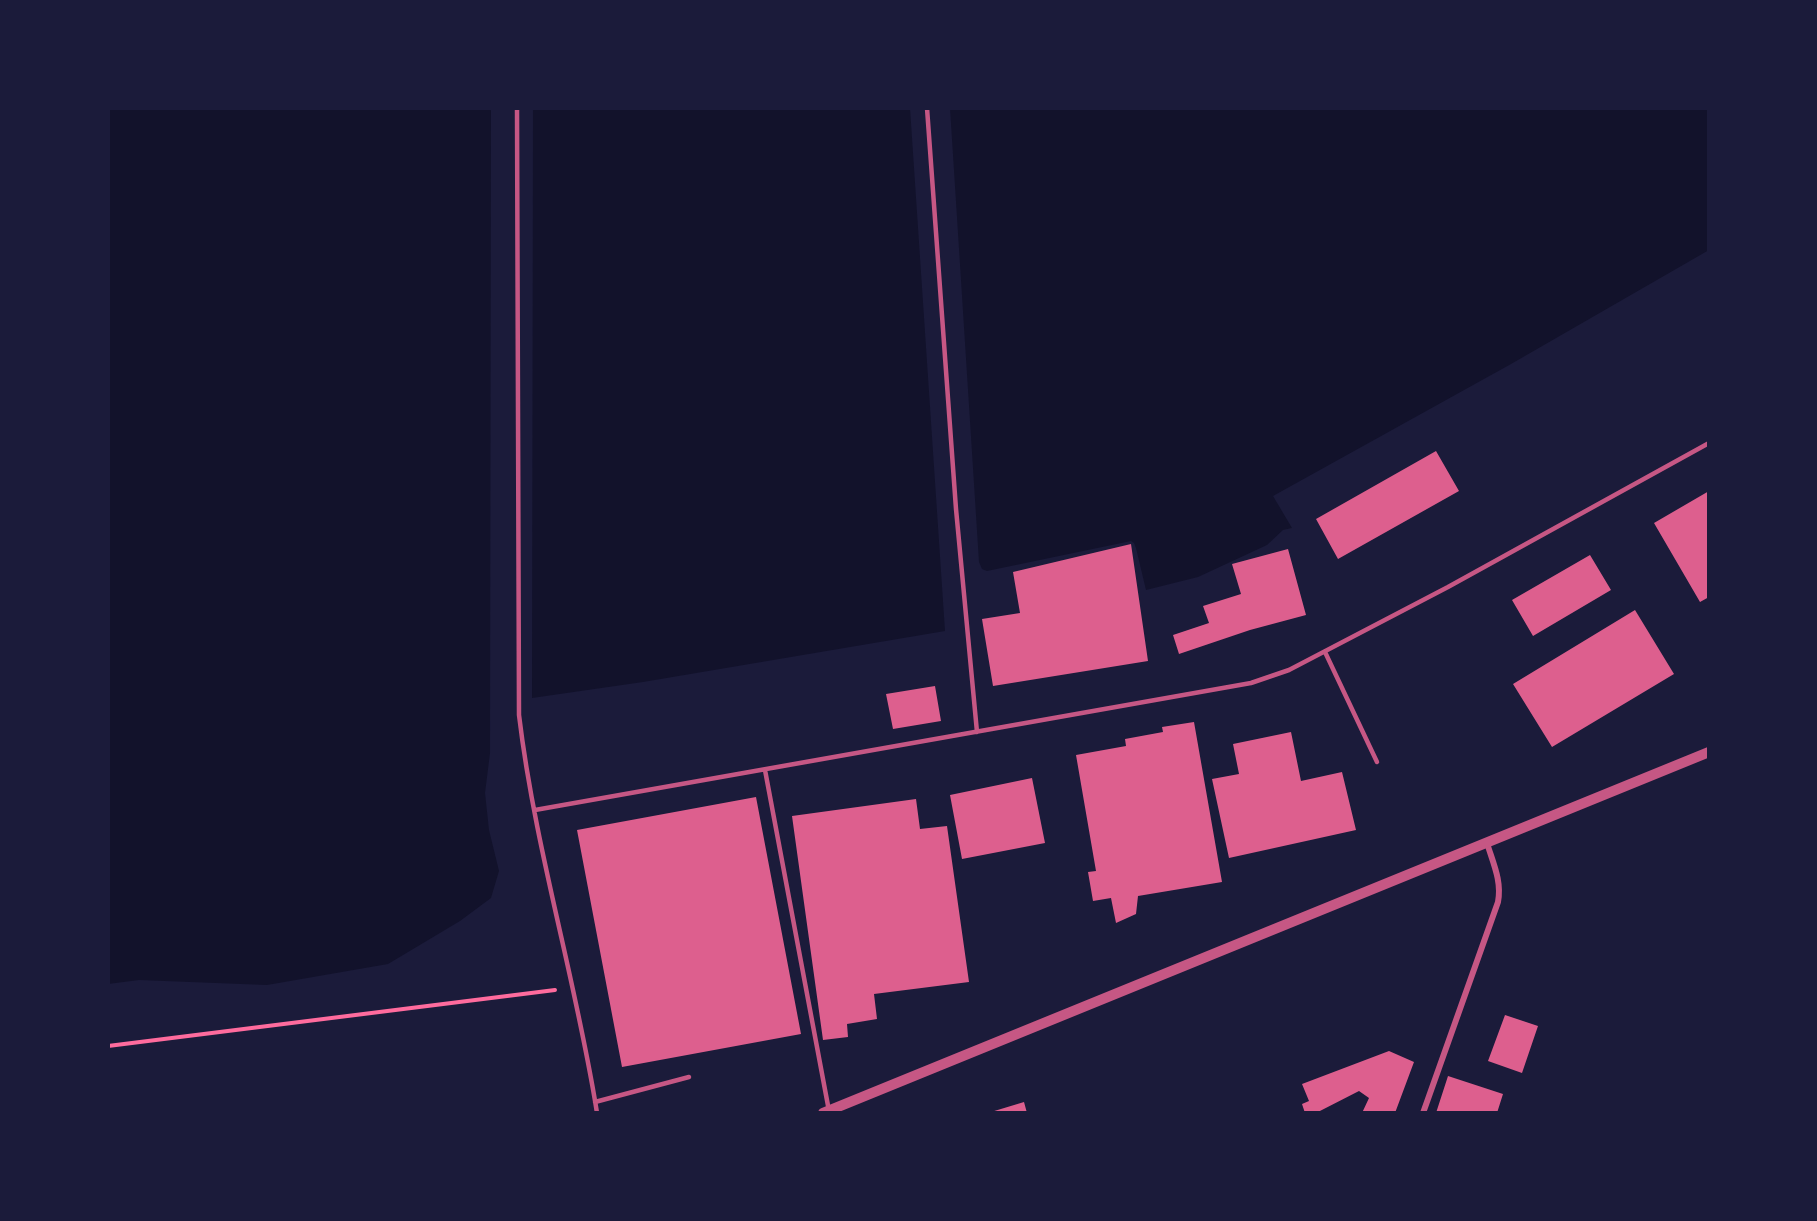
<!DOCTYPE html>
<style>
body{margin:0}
#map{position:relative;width:1817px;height:1221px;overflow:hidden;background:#1b1b3a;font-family:"Work Sans",sans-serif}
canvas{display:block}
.frame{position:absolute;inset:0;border:110px solid #1b1b3a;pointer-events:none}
</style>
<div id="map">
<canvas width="1817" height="1221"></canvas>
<div class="frame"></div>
</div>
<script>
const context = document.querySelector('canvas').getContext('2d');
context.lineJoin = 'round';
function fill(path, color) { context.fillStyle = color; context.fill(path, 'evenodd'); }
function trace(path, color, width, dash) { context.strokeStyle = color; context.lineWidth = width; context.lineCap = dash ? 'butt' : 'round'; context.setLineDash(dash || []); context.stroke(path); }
fill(new Path2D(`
 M 108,108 L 491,108 L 490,753 L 485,793 L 489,830 L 499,871 L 491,898 L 460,921 L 388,964 L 267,985 L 139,980 L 108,984 Z
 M 533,108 L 910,108 L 945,631 L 643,682 L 532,698 Z
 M 950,108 L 1709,108 L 1709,250 L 1511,364 L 1273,496 L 1292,528 L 1283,530 L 1267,545 L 1198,577 L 1146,590 L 1136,548 L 1134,543 L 1131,541 L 987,571 L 982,569 L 979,562 Z`), '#12122b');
fill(new Path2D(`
 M 1436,451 L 1459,491 L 1338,559 L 1316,519 Z
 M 1709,491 L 1709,597 L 1700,602 L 1654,523 Z
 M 1131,544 L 1148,661 L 993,686 L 982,619 L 1020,613 L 1013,572 Z
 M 1288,549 L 1306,615 L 1250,630 L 1179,654 L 1173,635 L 1209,623 L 1203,606 L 1241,594 L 1232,564 Z
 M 1590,555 L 1611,590 L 1533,636 L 1512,600 Z
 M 1635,610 L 1674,674 L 1552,747 L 1513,684 Z
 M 935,686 L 941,721 L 893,729 L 886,694 Z
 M 1194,722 L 1222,882 L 1138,896 L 1136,914 L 1116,923 L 1111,898 L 1093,901 L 1088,872 L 1096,871 L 1076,755 L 1126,746 L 1125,739 L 1163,732 L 1162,727 Z
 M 1291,732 L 1301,781 L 1342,772 L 1356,830 L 1229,858 L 1212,779 L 1239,774 L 1233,744 Z
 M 1032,778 L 1045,843 L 962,859 L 950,795 Z
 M 756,797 L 801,1034 L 622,1067 L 577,830 Z
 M 916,799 L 920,829 L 947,826 L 969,982 L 874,994 L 877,1019 L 847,1024 L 848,1037 L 823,1040 L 792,816 Z
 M 1505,1015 L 1538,1026 L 1522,1073 L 1488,1061 Z
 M 1389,1051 L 1414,1062 L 1395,1113 L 1362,1113 L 1369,1098 L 1359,1091 L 1316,1113 L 1305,1113 L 1302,1104 L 1309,1101 L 1302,1084 Z
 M 1448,1076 L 1503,1094 L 1497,1113 L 1436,1113 Z
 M 1024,1102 L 1027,1113 L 991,1113 L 991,1112 Z`), '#dd5f8e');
trace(new Path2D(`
 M 108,1046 L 555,990`), '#ff6b9d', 4);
trace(new Path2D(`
 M 517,108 L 519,715 C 535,849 576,980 597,1113
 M 927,108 L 956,509 L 977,732
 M 1325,652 L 1377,762
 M 765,770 L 829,1111
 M 535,810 L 1251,683 L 1289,670 L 1448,587 L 1709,443
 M 595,1102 L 689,1077`), '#c65784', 4.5);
trace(new Path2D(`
 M 1423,1113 L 1498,902 C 1502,881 1493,863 1487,843`), '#c65784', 6);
trace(new Path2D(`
 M 823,1113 L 1709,752`), '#c65784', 10);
</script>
